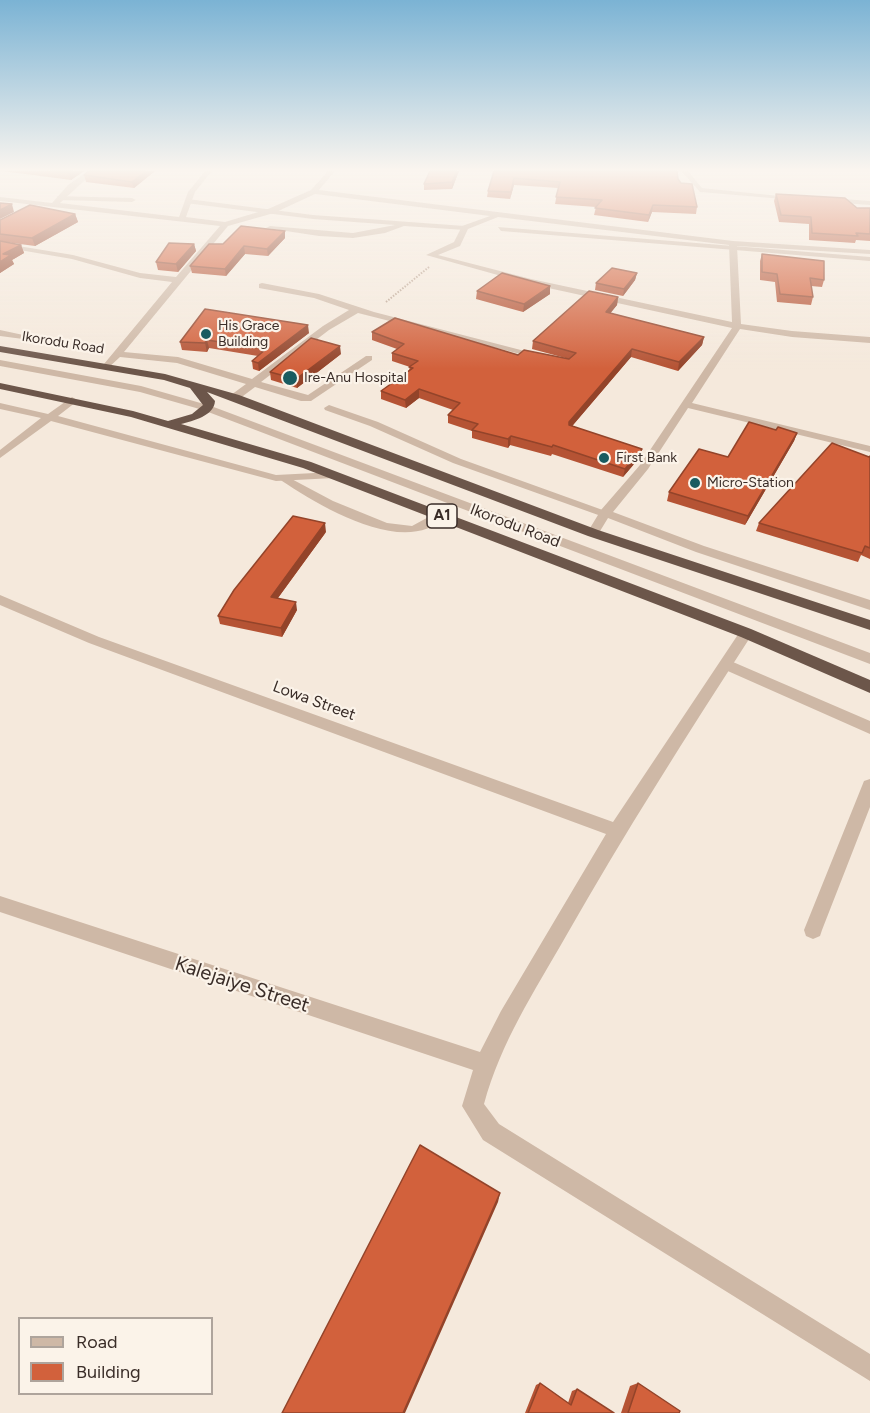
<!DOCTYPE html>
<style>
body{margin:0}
#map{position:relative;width:870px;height:1413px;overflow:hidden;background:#f5e9dc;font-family:Figtree,sans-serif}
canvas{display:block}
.legend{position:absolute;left:18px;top:1317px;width:195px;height:78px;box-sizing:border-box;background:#fbf3e9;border:2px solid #aea49c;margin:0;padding:8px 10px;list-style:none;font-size:18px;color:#3a2d28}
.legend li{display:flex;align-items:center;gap:12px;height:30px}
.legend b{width:30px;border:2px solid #aea49c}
</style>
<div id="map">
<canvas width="870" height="1413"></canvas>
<ul class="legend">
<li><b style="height:8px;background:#ceb8a6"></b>Road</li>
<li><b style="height:16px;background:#d2613c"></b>Building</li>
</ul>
</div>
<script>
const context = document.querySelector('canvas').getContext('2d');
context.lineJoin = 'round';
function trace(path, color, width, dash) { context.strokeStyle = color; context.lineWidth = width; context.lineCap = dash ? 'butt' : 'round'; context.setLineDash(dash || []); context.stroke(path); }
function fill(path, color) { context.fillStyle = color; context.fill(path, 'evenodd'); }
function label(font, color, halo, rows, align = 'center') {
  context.font = font + ' Figtree,sans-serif'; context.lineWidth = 4.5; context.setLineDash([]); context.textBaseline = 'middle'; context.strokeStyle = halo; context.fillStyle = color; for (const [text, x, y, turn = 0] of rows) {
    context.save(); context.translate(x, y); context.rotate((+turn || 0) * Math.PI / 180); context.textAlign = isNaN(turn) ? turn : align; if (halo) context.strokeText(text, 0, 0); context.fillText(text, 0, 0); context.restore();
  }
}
trace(new Path2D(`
 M 386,302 L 429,267`), '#baa290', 2, [1.5, 1.5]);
fill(new Path2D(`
 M 57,196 L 132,198 L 136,200 L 132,202 L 60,200 Z
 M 188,199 L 313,215 L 465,226 L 469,228 L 465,230 L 404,226 L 385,233 L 353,238 L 319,236 L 266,228 L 270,226 L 353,233 L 395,225 L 313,219 L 185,203 Z
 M 498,227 L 870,257 L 870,261 L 501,231 Z
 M 0,330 L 28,336 L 23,339 L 0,336 Z
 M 0,360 L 141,386 L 211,406 L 870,653 L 870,664 L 203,410 L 140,392 L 0,366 Z
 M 329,405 L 378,422 L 461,459 L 611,513 L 609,516 L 601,516 L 453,463 L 370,426 L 325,410 L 324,408 Z
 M 286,476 L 333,501 L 387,523 L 412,526 L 436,513 L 440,512 L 446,516 C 406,559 320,506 282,481 L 280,479 Z
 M 726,659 L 870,721 L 870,734 L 721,668 L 719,664 Z`), '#ceb8a6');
fill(new Path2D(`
 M 88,171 L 95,171 L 60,203 L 179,217 L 188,192 L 205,171 L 212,171 L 195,192 L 186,217 L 225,222 L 268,209 L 311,190 L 328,171 L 335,171 L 319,190 L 733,241 L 870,250 L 870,254 L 737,246 L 741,324 L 792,331 L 870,337 L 870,343 L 792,337 L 740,329 L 692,403 L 870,446 L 870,452 L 688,408 L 648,469 L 613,512 L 704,546 L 870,600 L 870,610 L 696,552 L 608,518 L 597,536 L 589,536 L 587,533 L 601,510 L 640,465 L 732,328 L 530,284 L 426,255 L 454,242 L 462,226 L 490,216 L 315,194 L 274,213 L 228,226 L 124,352 L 178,357 L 252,379 L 323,326 L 349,310 L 314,298 L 259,288 L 259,284 L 262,283 L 319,294 L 374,312 L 544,356 L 544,360 L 358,313 L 329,330 L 261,382 L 308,395 L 366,356 L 372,356 L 372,360 L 311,401 L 301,401 L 255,387 L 239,399 L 231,399 L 231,395 L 246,384 L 177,363 L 120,357 L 107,369 L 102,366 L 104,364 L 172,282 L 140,278 L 72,259 L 2,247 L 0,243 L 73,255 L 140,273 L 176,277 L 220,226 L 0,201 L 0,197 L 52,203 L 68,185 ZM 498,217 L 729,245 L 732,322 L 531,279 L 438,255 L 460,246 L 468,229 Z
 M 681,171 L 688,171 L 702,188 L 799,198 L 795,200 L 700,192 Z
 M 830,198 L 870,201 L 870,205 L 827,202 Z
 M 72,397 L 77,400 L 76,402 L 58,416 L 276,475 L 334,472 L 340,475 L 334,478 L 276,481 L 51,421 L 0,458 L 0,450 L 41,418 L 0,409 L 0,403 L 48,414 Z
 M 0,595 L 99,637 L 613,822 L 741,630 L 751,630 L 753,633 L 751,636 C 687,735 624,834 566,936 C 534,992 501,1042 484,1104 L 499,1124 L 870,1354 L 870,1381 L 483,1140 L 462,1106 L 473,1070 L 0,912 L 0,896 L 480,1052 L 501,1011 L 606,834 L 89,643 L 0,605 Z
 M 870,779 L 870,807 L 822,930 L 820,936 L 813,939 L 806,936 L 804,930 L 862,786 L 864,781 Z`), '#ceb8a6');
fill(new Path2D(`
 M 0,346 L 165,374 L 239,395 L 598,530 L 870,620 L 870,630 L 588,536 L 207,392 L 215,401 C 214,416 193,421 181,424 L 311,462 L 751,629 L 870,680 L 870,693 L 741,637 L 303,468 L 131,417 L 0,389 L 0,383 L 133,411 L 168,421 L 192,414 L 203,405 L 190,388 L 164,380 L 0,352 Z`), '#6c564a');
fill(new Path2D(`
 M 2,171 L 84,171 L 71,180 Z
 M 155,171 L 134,188 L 86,182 L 84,175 Z
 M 430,171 L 459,171 L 452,189 L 424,190 L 424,184 Z
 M 494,171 L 678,179 L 697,207 L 696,214 L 652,212 L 648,222 L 594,215 L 596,207 L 555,204 L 558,188 L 514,185 L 510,199 L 487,197 L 488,191 Z
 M 776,194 L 857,208 L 870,208 L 870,241 L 856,240 L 855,243 L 809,240 L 809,224 L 779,222 L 774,201 Z
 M 75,214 L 78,222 L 35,246 L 5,242 L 21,245 L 24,253 L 12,260 L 14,264 L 0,273 L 0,220 Z
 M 285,231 L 285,238 L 268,256 L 245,254 L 226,276 L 192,273 L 190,266 L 223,244 Z
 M 194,244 L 196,251 L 178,272 L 158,270 L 156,262 Z
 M 762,254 L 824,280 L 822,287 L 811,286 L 813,297 L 811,305 L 777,302 L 775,282 L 760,280 L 760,261 Z
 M 637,273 L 635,280 L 623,296 L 595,290 L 596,283 Z
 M 477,291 L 550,294 L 523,312 L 476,299 Z
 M 618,297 L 617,305 L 610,313 L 704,337 L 702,345 L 678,371 L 631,357 L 572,426 L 640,457 L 623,477 L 552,454 L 551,456 L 510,445 L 508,448 L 472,438 L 472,431 L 448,423 L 448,415 L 453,410 L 419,398 L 406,408 L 381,399 L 381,391 L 409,370 L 410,367 L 392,361 L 392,353 L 397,349 L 372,340 L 372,332 L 518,355 L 569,359 L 532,349 L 533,341 Z
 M 309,333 L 259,371 L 253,369 L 252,361 L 258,356 L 209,348 L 207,352 L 182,350 L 180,342 Z
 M 341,354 L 297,388 L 271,380 L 270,372 Z
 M 776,430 L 797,433 L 794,441 L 745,525 L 667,501 L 669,492 L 728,457 Z
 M 870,456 L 870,559 L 861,555 L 858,562 L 756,531 L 759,523 Z
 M 326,532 L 278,598 L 297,610 L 282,637 L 220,624 L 218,616 Z
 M 540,1383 L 568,1403 L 572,1391 L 577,1389 L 614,1413 L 525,1413 L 536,1385 Z
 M 638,1383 L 679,1413 L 621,1413 L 630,1386 Z`), '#b55334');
fill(new Path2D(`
 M 73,171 L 84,171 L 71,180 L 69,173 Z
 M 146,171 L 155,171 L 134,188 L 132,182 Z
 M 457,171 L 459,171 L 452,189 L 452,182 Z
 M 514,178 L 514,185 L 510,199 L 511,192 Z
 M 12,204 L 14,212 L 0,219 L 0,210 Z
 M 653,205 L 652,212 L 648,222 L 649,215 Z
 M 75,214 L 78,222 L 35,246 L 32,238 Z
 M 285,231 L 285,238 L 268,256 L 267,249 Z
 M 194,244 L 196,251 L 178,272 L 176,264 Z
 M 21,245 L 24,253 L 12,260 L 14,264 L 0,273 L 0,262 L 3,254 Z
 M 244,246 L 245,254 L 226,276 L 225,269 Z
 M 637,273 L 635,280 L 623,296 L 624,289 Z
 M 550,286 L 550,294 L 523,312 L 524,304 Z
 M 618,297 L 617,305 L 605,320 L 606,312 Z
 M 308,325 L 309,333 L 259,371 L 258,363 Z
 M 704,337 L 702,345 L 678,371 L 679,362 Z
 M 207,340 L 209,348 L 207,352 L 205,343 Z
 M 340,346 L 341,354 L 297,388 L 296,379 Z
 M 632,349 L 631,357 L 568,431 L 569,422 Z
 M 419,389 L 419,398 L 406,408 L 405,400 Z
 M 797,433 L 794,441 L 745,525 L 748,516 Z
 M 511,436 L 510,445 L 508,448 L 508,439 Z
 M 642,449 L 640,457 L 623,477 L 625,469 Z
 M 325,523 L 326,532 L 272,606 L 271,597 Z
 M 296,602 L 297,610 L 282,637 L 281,628 Z
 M 500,1193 L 498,1202 L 405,1413 L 403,1413 Z`), '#93442a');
const building = new Path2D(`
 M 50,171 L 73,171 L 69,173 Z
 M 89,171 L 146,171 L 132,182 L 84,175 Z
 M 430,171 L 457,171 L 452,182 L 424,184 Z
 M 494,171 L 677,171 L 678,179 L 681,183 L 692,184 L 697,207 L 653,205 L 649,215 L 595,208 L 602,200 L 556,197 L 560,182 L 514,178 L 511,192 L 488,191 Z
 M 776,194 L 845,198 L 857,208 L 870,208 L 870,234 L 856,233 L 858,236 L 812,233 L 811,217 L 781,215 Z
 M 0,203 L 12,204 L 0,210 Z
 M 30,205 L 75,214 L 32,238 L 0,234 L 0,220 Z
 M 241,226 L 285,231 L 267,249 L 244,246 L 225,269 L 190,266 L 209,244 L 223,244 Z
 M 0,241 L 21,245 L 3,254 L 11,255 L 0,262 Z
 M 169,243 L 194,244 L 176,264 L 156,262 Z
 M 762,254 L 824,261 L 824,280 L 810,278 L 813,297 L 780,294 L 777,274 L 762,272 Z
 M 612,268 L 637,273 L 624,289 L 596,283 Z
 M 502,273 L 550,286 L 524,304 L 477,291 Z
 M 589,291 L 618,297 L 606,312 L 704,337 L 679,362 L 632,349 L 569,422 L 569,425 L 642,449 L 625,469 L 553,445 L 552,447 L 511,436 L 508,439 L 472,430 L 478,424 L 448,415 L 460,403 L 419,389 L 405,400 L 381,391 L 413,368 L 409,367 L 418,361 L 392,353 L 404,344 L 372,332 L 395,318 L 518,355 L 524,350 L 569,359 L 576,353 L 533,341 Z
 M 205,309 L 308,325 L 258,363 L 252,361 L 266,349 L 207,340 L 205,343 L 180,342 Z
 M 311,338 L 340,346 L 296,379 L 270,372 Z
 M 749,422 L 776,430 L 778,427 L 797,433 L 748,516 L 669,492 L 699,449 L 728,457 Z
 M 832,443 L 869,457 L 870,456 L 870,548 L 865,546 L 862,553 L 759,523 Z
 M 293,516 L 325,523 L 271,597 L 296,602 L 281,628 L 218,616 L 234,590 Z
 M 420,1145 L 500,1193 L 403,1413 L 282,1413 Z
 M 540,1383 L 571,1405 L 577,1389 L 614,1413 L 528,1413 Z
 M 638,1383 L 680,1411 L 679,1413 L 628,1413 Z`);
fill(building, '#d2613c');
trace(building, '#93442a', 1.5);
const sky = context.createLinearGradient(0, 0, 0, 369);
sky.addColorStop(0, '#7bb3d4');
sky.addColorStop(0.46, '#faf5ef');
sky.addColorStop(1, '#faf5ef00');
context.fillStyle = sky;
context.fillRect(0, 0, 870, 369);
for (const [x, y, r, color] of [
 [206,334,6,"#195b60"],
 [290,378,8,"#195b60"],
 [604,458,6,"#195b60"],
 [695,483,6,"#195b60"]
]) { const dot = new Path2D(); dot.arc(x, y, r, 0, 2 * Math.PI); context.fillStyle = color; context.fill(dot); trace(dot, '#fbf3e9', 2); }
label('14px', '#3a2d28', '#fbf3e9', [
 ["His Grace",218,326],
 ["Building",218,342],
 ["Ire-Anu Hospital",304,378],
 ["First Bank",616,458],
 ["Micro-Station",707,483]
], 'left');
label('14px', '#3a2d28', '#fbf3e9', [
 ["Ikorodu Road",63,343,9]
]);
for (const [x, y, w] of [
 [442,516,30]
]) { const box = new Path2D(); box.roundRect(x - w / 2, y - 12, w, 24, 4.5); context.fillStyle = '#fbf3e9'; context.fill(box); trace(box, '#3a2d28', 1.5); }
label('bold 15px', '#3a2d28', null, [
 ["A1",442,516]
]);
label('16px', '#3a2d28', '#fbf3e9', [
 ["Ikorodu Road",515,526,21],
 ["Lowa Street",314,701,20]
]);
label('20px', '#3a2d28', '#fbf3e9', [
 ["Kalejaiye Street",242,985,18]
]);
</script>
